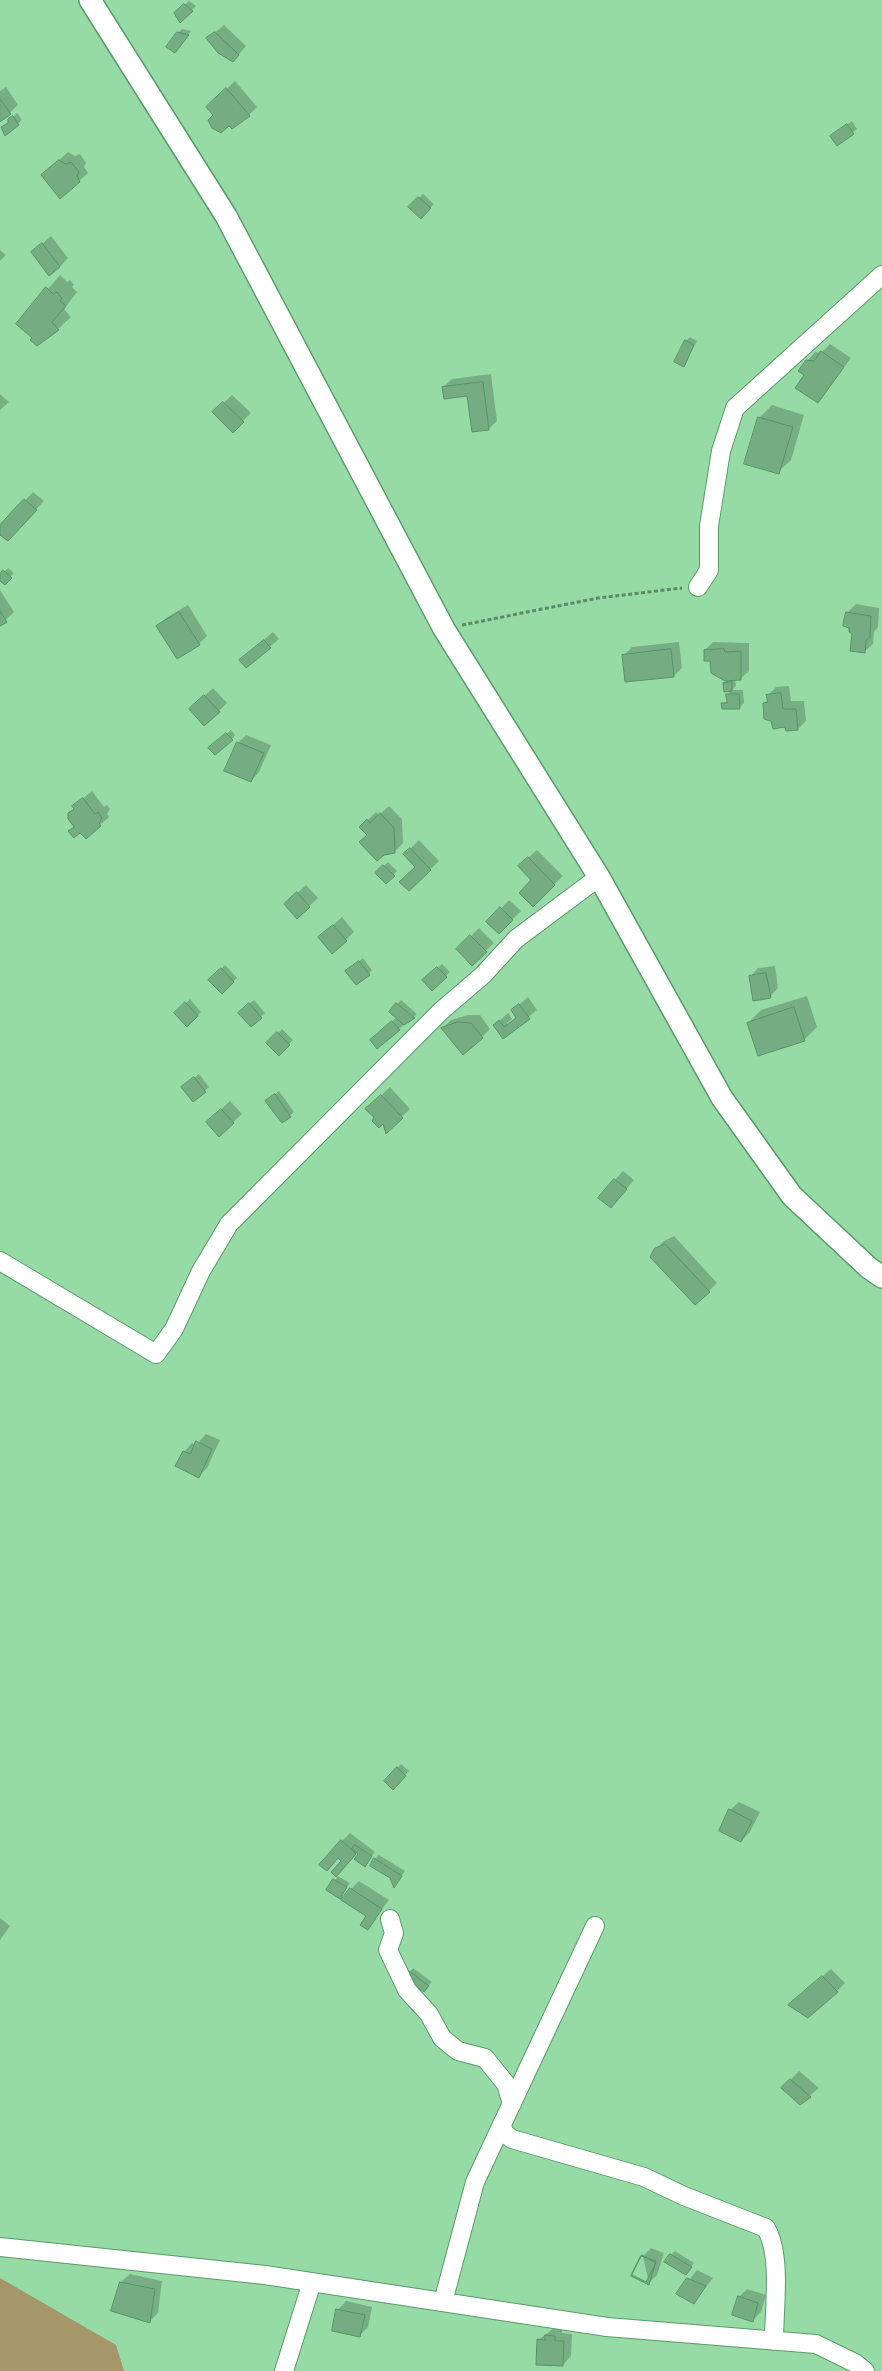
<!DOCTYPE html>
<style>
body{margin:0}
canvas{display:block;background:#96daa5}
</style>
<canvas width="882" height="2371"></canvas>
<script>
const context = document.querySelector('canvas').getContext('2d');
context.lineJoin = 'round';
function fill(path, color) { context.fillStyle = color; context.fill(path, 'evenodd'); }
function trace(path, color, width, dash) { context.strokeStyle = color; context.lineWidth = width; context.lineCap = dash ? 'butt' : 'round'; context.setLineDash(dash || []); context.stroke(path); }
fill(new Path2D(`
 M 0,2278 L 116,2345 L 124,2371 L 0,2371 Z`), '#a6976a');
fill(new Path2D(`
 M 189,1 L 196,6 L 180,21 L 175,13 Z
 M 224,25 L 246,46 L 233,61 L 208,38 Z
 M 182,29 L 191,31 L 179,48 L 178,33 Z
 M 235,81 L 257,107 L 249,115 L 215,115 L 208,107 Z
 M 6,87 L 18,105 L 0,121 L 0,91 Z
 M 17,113 L 22,120 L 6,134 L 3,127 Z
 M 852,121 L 857,129 L 837,144 L 835,133 Z
 M 68,152 L 75,156 L 80,154 L 86,163 L 84,167 L 88,173 L 79,181 L 42,175 Z
 M 423,194 L 434,204 L 421,218 L 409,207 Z
 M 51,236 L 68,258 L 60,267 L 33,252 Z
 M 0,250 L 6,255 L 0,261 Z
 M 60,275 L 67,282 L 70,280 L 74,285 L 72,287 L 77,292 L 64,309 L 71,317 L 58,329 L 34,338 L 18,324 Z
 M 690,337 L 697,341 L 683,365 L 686,341 Z
 M 830,344 L 851,358 L 818,402 L 806,375 L 807,361 L 815,352 L 821,353 Z
 M 491,374 L 497,421 L 489,429 L 468,394 L 443,387 L 452,379 Z
 M 0,394 L 9,402 L 0,410 Z
 M 232,395 L 251,413 L 233,431 L 214,412 Z
 M 772,405 L 804,415 L 791,460 L 778,472 L 759,418 Z
 M 33,492 L 44,501 L 16,531 L 0,533 L 0,527 Z
 M 8,568 L 14,573 L 5,583 L 0,576 Z
 M 0,590 L 14,612 L 0,625 Z
 M 856,604 L 879,608 L 878,627 L 874,632 L 873,644 L 864,652 L 853,633 L 847,613 Z
 M 188,605 L 207,636 L 199,644 L 158,626 L 166,618 Z
 M 273,632 L 279,639 L 246,667 L 249,652 Z
 M 679,642 L 682,668 L 674,676 L 624,655 L 632,647 Z
 M 713,642 L 749,643 L 749,671 L 740,679 L 735,679 L 736,686 L 732,690 L 724,684 L 729,679 L 705,650 Z
 M 789,686 L 791,701 L 804,701 L 806,721 L 798,729 L 765,703 L 768,699 L 768,695 L 776,687 Z
 M 213,688 L 227,703 L 219,711 L 199,701 Z
 M 731,690 L 743,690 L 744,703 L 740,707 L 723,704 L 728,700 L 728,694 Z
 M 231,730 L 235,735 L 232,739 L 214,744 Z
 M 246,735 L 271,745 L 259,772 L 251,781 L 238,743 Z
 M 92,791 L 104,807 L 107,805 L 110,809 L 107,814 L 109,817 L 86,837 L 75,826 L 74,806 Z
 M 389,806 L 402,819 L 403,843 L 394,852 L 368,835 L 361,827 L 376,812 L 379,815 Z
 M 419,840 L 439,861 L 409,890 L 417,867 L 405,854 Z
 M 537,850 L 563,876 L 533,905 L 533,880 L 519,866 Z
 M 388,862 L 397,871 L 386,883 L 377,873 Z
 M 306,885 L 318,898 L 297,917 L 286,904 Z
 M 509,900 L 521,911 L 499,933 L 488,922 Z
 M 342,917 L 354,932 L 346,940 L 320,937 Z
 M 479,928 L 494,943 L 472,964 L 458,949 Z
 M 363,958 L 372,970 L 369,974 L 351,968 Z
 M 442,964 L 450,972 L 432,989 L 424,980 Z
 M 225,965 L 237,978 L 222,992 L 210,980 Z
 M 775,966 L 778,988 L 770,997 L 750,977 L 758,968 Z
 M 807,996 L 817,1027 L 804,1040 L 748,1023 L 761,1010 Z
 M 528,997 L 537,1010 L 504,1037 L 495,1025 L 508,1013 L 512,1019 L 507,1023 L 507,1026 L 522,1015 L 513,1010 Z
 M 190,999 L 201,1012 L 187,1025 L 176,1013 Z
 M 254,1000 L 265,1013 L 251,1026 L 243,1009 Z
 M 401,1000 L 417,1014 L 399,1029 L 371,1040 L 397,1017 L 397,1004 Z
 M 468,1015 L 480,1015 L 490,1029 L 482,1037 L 443,1028 L 451,1020 Z
 M 282,1029 L 293,1040 L 279,1054 L 268,1043 Z
 M 199,1074 L 209,1087 L 194,1100 L 187,1084 Z
 M 390,1087 L 410,1109 L 387,1131 L 383,1122 L 367,1109 Z
 M 279,1091 L 294,1112 L 282,1122 L 267,1101 Z
 M 230,1101 L 242,1114 L 220,1135 L 216,1114 Z
 M 623,1171 L 634,1180 L 619,1198 L 600,1197 Z
 M 674,1236 L 717,1283 L 695,1304 L 655,1250 L 664,1241 Z
 M 206,1434 L 220,1440 L 207,1468 L 199,1476 L 184,1452 L 192,1443 L 196,1445 Z
 M 401,1764 L 409,1771 L 393,1788 L 386,1781 Z
 M 739,1802 L 760,1812 L 750,1832 L 741,1841 L 730,1810 Z
 M 350,1833 L 375,1852 L 365,1865 L 358,1852 L 336,1875 L 350,1883 L 340,1897 L 328,1890 L 338,1876 L 333,1872 L 343,1861 L 342,1841 Z
 M 379,1855 L 405,1871 L 395,1886 L 391,1877 L 375,1859 Z
 M 359,1881 L 389,1900 L 368,1928 L 368,1916 L 351,1889 Z
 M 0,1918 L 10,1926 L 0,1940 Z
 M 413,1968 L 432,1982 L 428,1986 L 410,1972 Z
 M 831,1969 L 845,1983 L 837,1991 L 798,1997 Z
 M 799,2071 L 819,2088 L 800,2104 L 783,2088 Z
 M 651,2248 L 664,2253 L 657,2275 L 649,2283 L 643,2256 Z
 M 675,2251 L 694,2263 L 689,2269 L 671,2255 Z
 M 697,2270 L 713,2278 L 693,2303 L 678,2294 Z
 M 130,2274 L 162,2281 L 158,2313 L 150,2321 L 121,2282 Z
 M 747,2289 L 766,2295 L 761,2312 L 752,2321 L 739,2297 Z
 M 346,2301 L 372,2307 L 368,2327 L 359,2336 L 338,2310 Z
 M 554,2328 L 562,2328 L 562,2333 L 572,2334 L 571,2356 L 563,2365 L 538,2340 Z`), '#0003');
const building = new Path2D(`
 M 184,4 L 193,11 L 180,23 L 174,13 Z
 M 177,32 L 189,35 L 175,53 L 166,47 Z
 M 215,32 L 239,55 L 233,62 L 218,53 L 206,38 Z
 M 226,88 L 250,116 L 232,129 L 229,126 L 221,133 L 212,128 L 208,120 L 213,115 L 206,107 Z
 M 0,99 L 11,114 L 0,122 Z
 M 13,116 L 19,125 L 5,136 L 1,127 L 8,123 L 8,119 Z
 M 847,124 L 854,134 L 837,146 L 830,136 Z
 M 59,160 L 66,164 L 71,162 L 79,172 L 77,176 L 80,182 L 60,199 L 41,175 Z
 M 418,197 L 431,208 L 421,219 L 408,207 Z
 M 42,243 L 60,267 L 49,276 L 31,252 Z
 M 46,287 L 53,294 L 57,292 L 62,298 L 60,301 L 66,306 L 52,322 L 59,330 L 37,346 L 30,340 L 32,338 L 16,324 Z
 M 685,340 L 694,345 L 684,367 L 674,362 Z
 M 821,351 L 844,367 L 818,403 L 795,388 L 804,375 L 798,371 L 806,360 L 814,361 Z
 M 483,382 L 489,430 L 472,432 L 467,396 L 444,399 L 442,387 Z
 M 223,402 L 244,422 L 233,433 L 212,412 Z
 M 758,417 L 793,427 L 779,474 L 744,464 Z
 M 24,499 L 37,510 L 8,541 L 0,535 L 0,525 Z
 M 3,570 L 12,578 L 5,585 L 0,581 L 0,574 Z
 M 0,611 L 7,622 L 0,626 Z
 M 179,612 L 200,645 L 177,659 L 156,626 Z
 M 846,612 L 871,616 L 870,637 L 866,640 L 865,653 L 850,651 L 852,634 L 849,632 L 849,628 L 843,626 Z
 M 264,640 L 271,648 L 246,668 L 239,660 Z
 M 671,649 L 674,677 L 625,682 L 622,655 Z
 M 724,649 L 725,652 L 741,651 L 741,680 L 725,681 L 711,673 L 710,661 L 704,661 L 704,650 Z
 M 732,682 L 732,691 L 724,692 L 723,683 Z
 M 781,693 L 783,709 L 796,709 L 798,730 L 786,731 L 785,727 L 773,729 L 771,721 L 764,719 L 763,703 L 768,702 L 766,695 Z
 M 726,694 L 739,694 L 740,709 L 722,709 L 721,703 L 727,703 Z
 M 204,695 L 220,712 L 204,726 L 189,709 Z
 M 226,733 L 233,740 L 215,755 L 208,748 Z
 M 237,742 L 264,753 L 251,782 L 224,771 Z
 M 83,798 L 95,814 L 98,812 L 102,818 L 99,823 L 101,826 L 86,839 L 80,833 L 74,838 L 68,831 L 74,827 L 68,819 L 68,813 L 74,809 L 72,806 Z
 M 380,813 L 394,828 L 395,853 L 384,855 L 377,861 L 359,842 L 367,835 L 359,827 L 367,819 L 370,823 Z
 M 410,848 L 431,870 L 409,891 L 399,882 L 415,867 L 403,854 Z
 M 528,857 L 555,885 L 533,907 L 519,893 L 531,880 L 518,866 Z
 M 383,865 L 395,876 L 386,884 L 375,873 Z
 M 297,892 L 310,907 L 297,919 L 284,904 Z
 M 500,907 L 513,920 L 499,934 L 486,922 Z
 M 333,925 L 347,941 L 332,954 L 318,937 Z
 M 470,935 L 487,952 L 472,966 L 456,949 Z
 M 359,961 L 370,975 L 356,985 L 345,971 Z
 M 437,967 L 447,977 L 432,991 L 422,980 Z
 M 221,968 L 234,982 L 222,994 L 208,980 Z
 M 766,973 L 771,998 L 753,1001 L 749,976 Z
 M 185,1002 L 198,1016 L 187,1027 L 174,1013 Z
 M 249,1003 L 262,1018 L 251,1027 L 238,1013 Z
 M 396,1003 L 415,1018 L 404,1025 L 389,1012 Z
 M 519,1004 L 530,1019 L 503,1039 L 493,1025 L 499,1020 L 504,1027 L 516,1018 L 511,1010 Z
 M 794,1007 L 805,1041 L 758,1056 L 747,1023 Z
 M 392,1021 L 400,1030 L 377,1049 L 370,1040 Z
 M 458,1022 L 471,1023 L 483,1038 L 463,1055 L 441,1028 Z
 M 277,1032 L 290,1045 L 279,1056 L 266,1043 Z
 M 194,1077 L 206,1092 L 193,1102 L 181,1087 Z
 M 275,1094 L 291,1117 L 282,1123 L 265,1101 Z
 M 381,1095 L 403,1118 L 386,1134 L 383,1124 L 379,1128 L 372,1121 L 374,1117 L 365,1109 Z
 M 221,1109 L 234,1123 L 219,1137 L 206,1122 Z
 M 614,1179 L 627,1189 L 611,1208 L 598,1198 Z
 M 665,1244 L 710,1292 L 695,1305 L 650,1257 L 654,1249 Z
 M 196,1441 L 212,1449 L 199,1478 L 175,1466 L 183,1451 L 190,1454 Z
 M 397,1767 L 406,1776 L 393,1790 L 384,1781 Z
 M 729,1809 L 752,1821 L 741,1842 L 719,1831 Z
 M 341,1840 L 356,1854 L 336,1877 L 331,1872 L 341,1861 L 338,1858 L 327,1871 L 319,1865 Z
 M 355,1845 L 372,1856 L 365,1867 L 354,1859 L 358,1854 L 352,1849 Z
 M 374,1858 L 402,1876 L 394,1888 L 390,1878 L 370,1866 Z
 M 333,1879 L 347,1887 L 340,1899 L 326,1890 Z
 M 350,1888 L 382,1909 L 368,1930 L 360,1925 L 366,1916 L 341,1900 Z
 M 409,1971 L 429,1986 L 424,1992 L 404,1977 Z
 M 822,1976 L 838,1992 L 808,2018 L 788,2005 Z
 M 790,2079 L 811,2097 L 800,2105 L 781,2088 Z
 M 670,2254 L 692,2267 L 686,2275 L 664,2262 Z
 M 642,2255 L 656,2263 L 646,2282 L 632,2275 Z
 M 641,2256 L 656,2261 L 649,2285 L 631,2276 Z
 M 687,2278 L 706,2286 L 694,2304 L 676,2294 Z
 M 120,2282 L 155,2289 L 150,2323 L 111,2311 Z
 M 738,2296 L 758,2303 L 753,2322 L 732,2315 Z
 M 336,2309 L 365,2315 L 360,2337 L 332,2331 Z
 M 545,2335 L 555,2336 L 555,2341 L 564,2341 L 563,2366 L 536,2365 L 537,2339 L 545,2340 Z`);
fill(building, '#75ac82');
trace(building, '#549565', 1);
const minor = new Path2D(`
 M 698,587 L 709,570 L 709,526 L 721,451 L 735,408 L 882,275
 M 0,1261 L 156,1354 L 174,1329 L 201,1271 L 229,1224 L 441,1011 L 483,975 L 516,939 L 599,877
 M 390,1919 L 394,1933 L 388,1950 L 407,1990 L 429,2014 L 442,2038 L 458,2051 L 485,2058 L 506,2084 L 512,2104
 M 502,2124 L 504,2133 L 512,2139 L 644,2177 L 684,2196 L 766,2228 C 782,2256 774,2308 774,2341
 M 0,2247 L 265,2275 L 607,2327 L 816,2344 L 855,2363 L 865,2371
 M 443,2302 L 475,2182 L 595,1926
 M 284,2371 L 312,2282`);
const tertiary = new Path2D(`
 M 90,0 L 226,216 L 444,629 L 599,877 L 722,1098 L 792,1196 L 869,1268 L 882,1277`);
trace(minor, '#599b69', 20);
trace(tertiary, '#599b69', 24);
trace(new Path2D(`
 M 462,625 L 598,598 L 682,588`), '#5b8b66', 3, [4, 2.5]);
trace(minor, '#fff', 18);
trace(tertiary, '#fff', 21);
</script>
